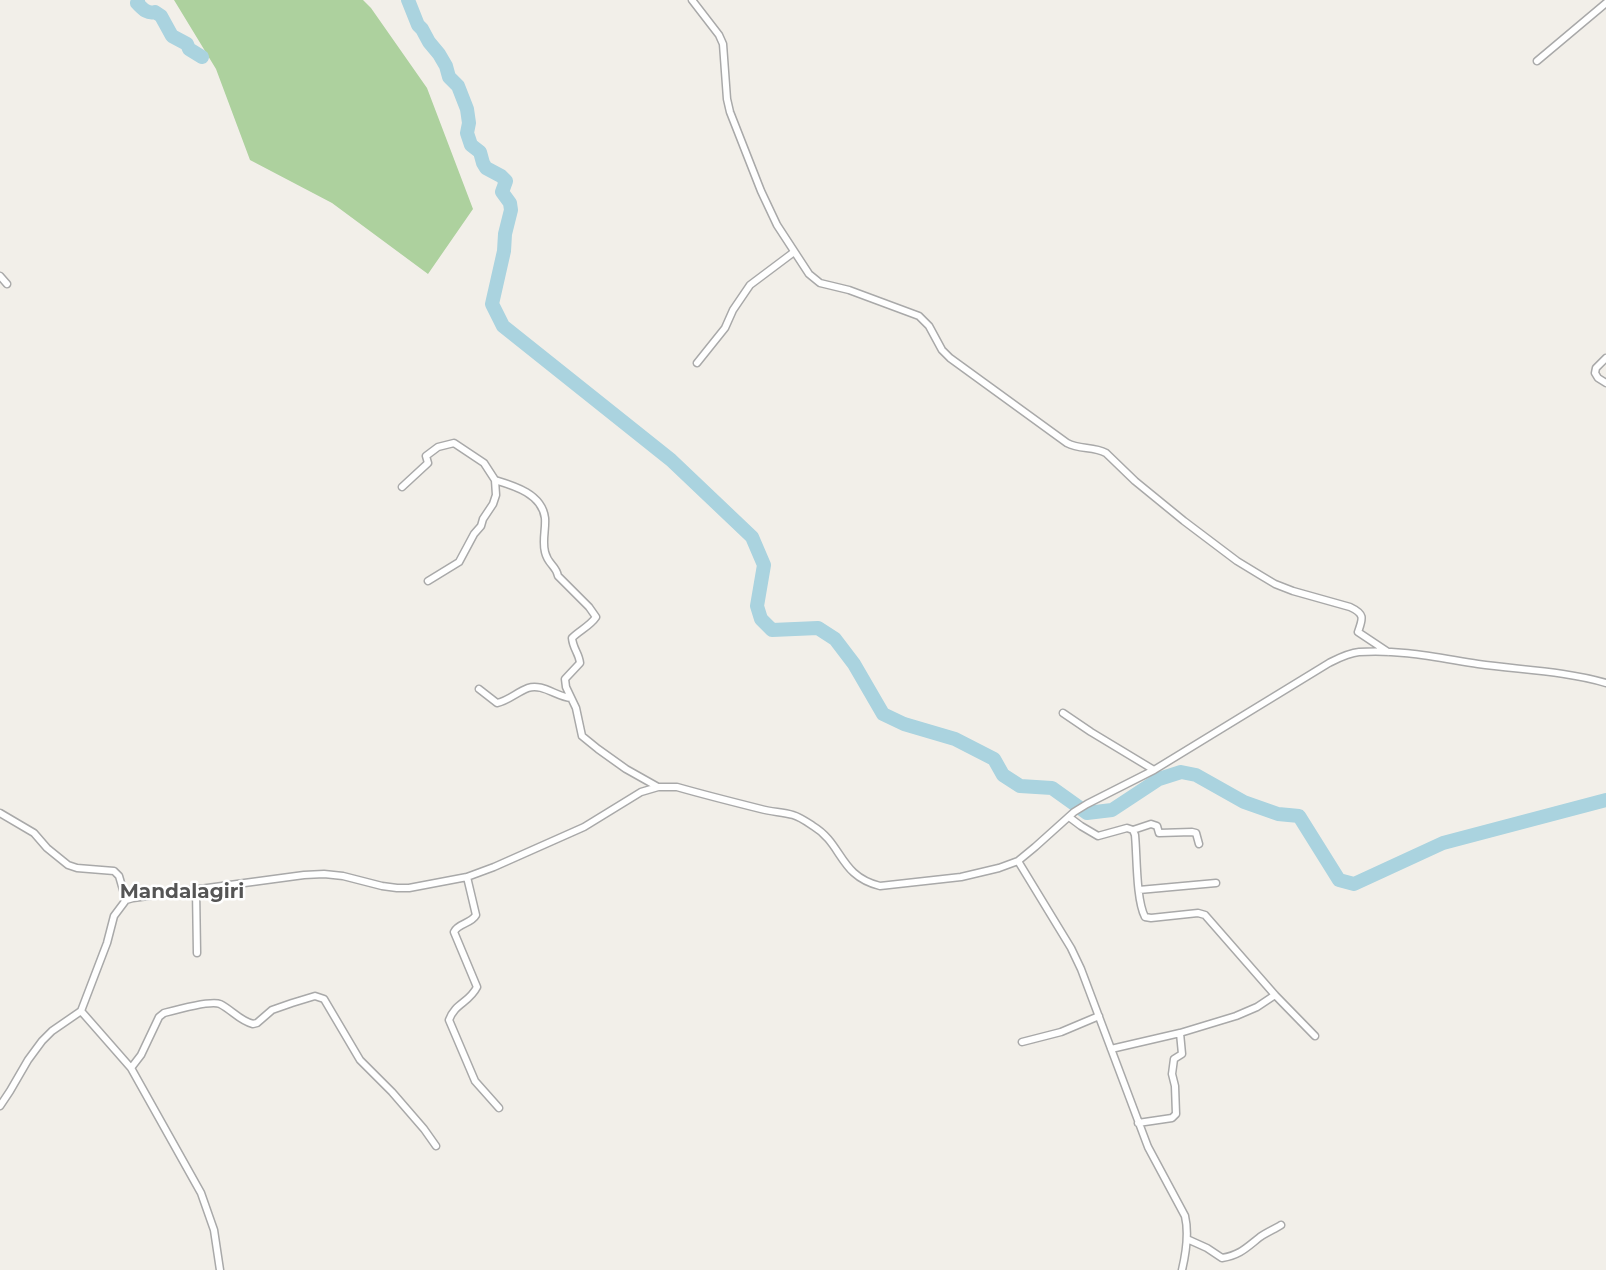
<!DOCTYPE html>
<style>
body{margin:0}
canvas{display:block;background:#f2efe9}
</style>
<canvas width="1606" height="1270"></canvas>
<script>
const context = document.querySelector('canvas').getContext('2d');
context.lineJoin = 'round';
function fill(path, color) { context.fillStyle = color; context.fill(path, 'evenodd'); }
function trace(path, color, width, dash) { context.strokeStyle = color; context.lineWidth = width; context.lineCap = dash ? 'butt' : 'round'; context.setLineDash(dash || []); context.stroke(path); }
function label(font, color, halo, rows, align = 'center') {
  context.font = font + ' Montserrat,sans-serif'; context.lineWidth = 5; context.setLineDash([]); context.textBaseline = 'middle'; context.strokeStyle = halo; context.fillStyle = color; for (const [text, x, y, turn = 0] of rows) {
    context.save(); context.translate(x, y); context.rotate((+turn || 0) * Math.PI / 180); context.textAlign = isNaN(turn) ? turn : align; if (halo) context.strokeText(text, 0, 0); context.fillText(text, 0, 0); context.restore();
  }
}
fill(new Path2D(`
 M 174,0 L 363,0 L 371,8 L 427,88 L 473,209 L 428,274 L 332,203 L 250,160 L 216,69 Z`), '#add19e');
trace(new Path2D(`
 M 138,0 L 137,3 C 143,9 147,14 155,12 L 161,16 L 172,36 L 187,44 L 189,49 L 202,57
 M 408,0 L 418,25 L 422,29 L 429,42 L 439,54 L 446,66 L 449,77 L 458,86 L 467,109 L 469,123 L 467,133 L 471,145 L 480,152 L 483,163 L 486,168 L 501,176 L 506,181 L 502,192 L 510,203 L 511,210 L 505,234 L 504,251 L 492,304 L 503,326 L 671,460 L 752,537 L 764,565 L 757,606 L 761,619 L 772,630 L 818,628 L 835,639 L 854,664 L 883,714 L 904,724 L 955,739 L 994,759 L 1003,775 L 1020,786 L 1052,788 L 1087,813 L 1112,810 L 1159,779 L 1181,772 L 1196,775 L 1244,802 L 1278,814 L 1299,816 L 1339,880 L 1354,884 L 1443,843 L 1606,800`), '#aad3df', 14);
const street = new Path2D(`
 M 692,0 L 719,35 L 723,44 L 727,99 L 730,112 L 761,191 L 777,225 L 809,274 L 820,283 L 849,290 L 919,316 L 929,326 L 942,350 L 950,358 L 1067,443 C 1080,450 1093,446 1106,453 L 1135,481 L 1184,521 L 1237,561 L 1260,575 L 1275,584 L 1293,591 L 1350,607 C 1365,614 1363,618 1358,632 L 1388,652
 M 1537,61 L 1606,3
 M 0,276 L 7,284
 M 1606,358 L 1596,368 L 1595,373 L 1598,378 L 1606,383
 M 697,363 L 725,328 L 733,310 L 750,285 L 794,252
 M 402,487 L 428,463 L 426,456 L 438,447 L 454,443 L 484,463 L 495,480 C 515,486 542,494 545,518 C 546,529 542,541 545,552 C 548,565 556,565 558,576 L 589,607 L 596,617 C 590,626 580,630 572,638 C 573,649 579,653 580,663 L 565,679 L 566,687 L 576,708 L 582,736 L 598,749 L 626,769 L 658,787
 M 428,581 L 459,562 L 474,534 L 481,526 L 483,519 L 493,504 L 496,495 L 495,480
 M 479,689 L 497,703 C 508,701 517,692 528,688 C 542,683 557,697 571,698
 M 1063,713 L 1091,732 L 1154,770
 M 0,813 L 34,833 L 47,848 L 68,865 L 77,868 L 114,871 L 119,876 L 126,900
 M 1069,817 L 1081,826 L 1098,836 L 1127,828 L 1133,830 L 1135,835 C 1137,855 1136,900 1145,917 L 1151,918 L 1198,913 L 1205,915 L 1275,995 L 1315,1036
 M 1133,830 L 1151,824 L 1157,826 L 1159,833 L 1192,832 L 1196,833 L 1199,844
 M 1018,861 L 1071,948 L 1081,969 L 1148,1147 L 1185,1216 C 1189,1233 1186,1253 1182,1270
 M 467,877 L 476,915 C 471,924 458,923 454,932 L 477,987 C 469,1003 455,1003 449,1020 L 475,1081 L 499,1108
 M 196,889 L 197,953
 M 1139,890 L 1216,883
 M 81,1011 L 131,1068 L 201,1193 L 214,1230 L 220,1270
 M 1022,1042 L 1061,1032 L 1099,1016
 M 1111,1049 L 1180,1033 L 1236,1016 L 1257,1007 L 1275,995
 M 131,1068 L 141,1055 L 159,1017 L 164,1013 C 175,1010 211,1000 220,1004 C 232,1010 240,1021 253,1024 L 257,1023 L 272,1010 L 292,1003 L 315,996 L 324,999 L 360,1060 L 392,1092 L 424,1129 L 436,1146
 M 0,1106 L 10,1091 L 28,1060 L 42,1041 L 52,1031 L 81,1011 L 107,943 L 114,916 L 126,900 L 133,898 L 304,875 L 324,874 L 343,876 L 382,886 L 397,888 L 409,888 L 467,877 L 494,867 L 584,827 L 641,792 L 658,787 L 677,787 C 705,795 733,802 761,809 C 772,812 783,812 793,815 C 800,817 807,822 813,826 C 843,844 839,876 880,886 L 961,877 L 999,868 L 1018,861 L 1035,847 L 1074,812 L 1087,804 L 1154,770 L 1329,663 C 1339,658 1348,653 1359,652 C 1400,649 1439,658 1478,664 C 1521,670 1565,671 1606,683
 M 1138,1123 L 1172,1118 L 1176,1114 L 1175,1086 L 1172,1074 L 1174,1059 L 1182,1054 L 1180,1033
 M 1187,1239 L 1207,1248 L 1222,1258 C 1240,1255 1246,1248 1260,1237 C 1267,1232 1275,1229 1281,1225`);
trace(street, '#a9a9a9', 9);
trace(street, '#fff', 6);
label('bold 20px', '#555', '#fff', [
 ["Mandalagiri",182,892]
]);
</script>
